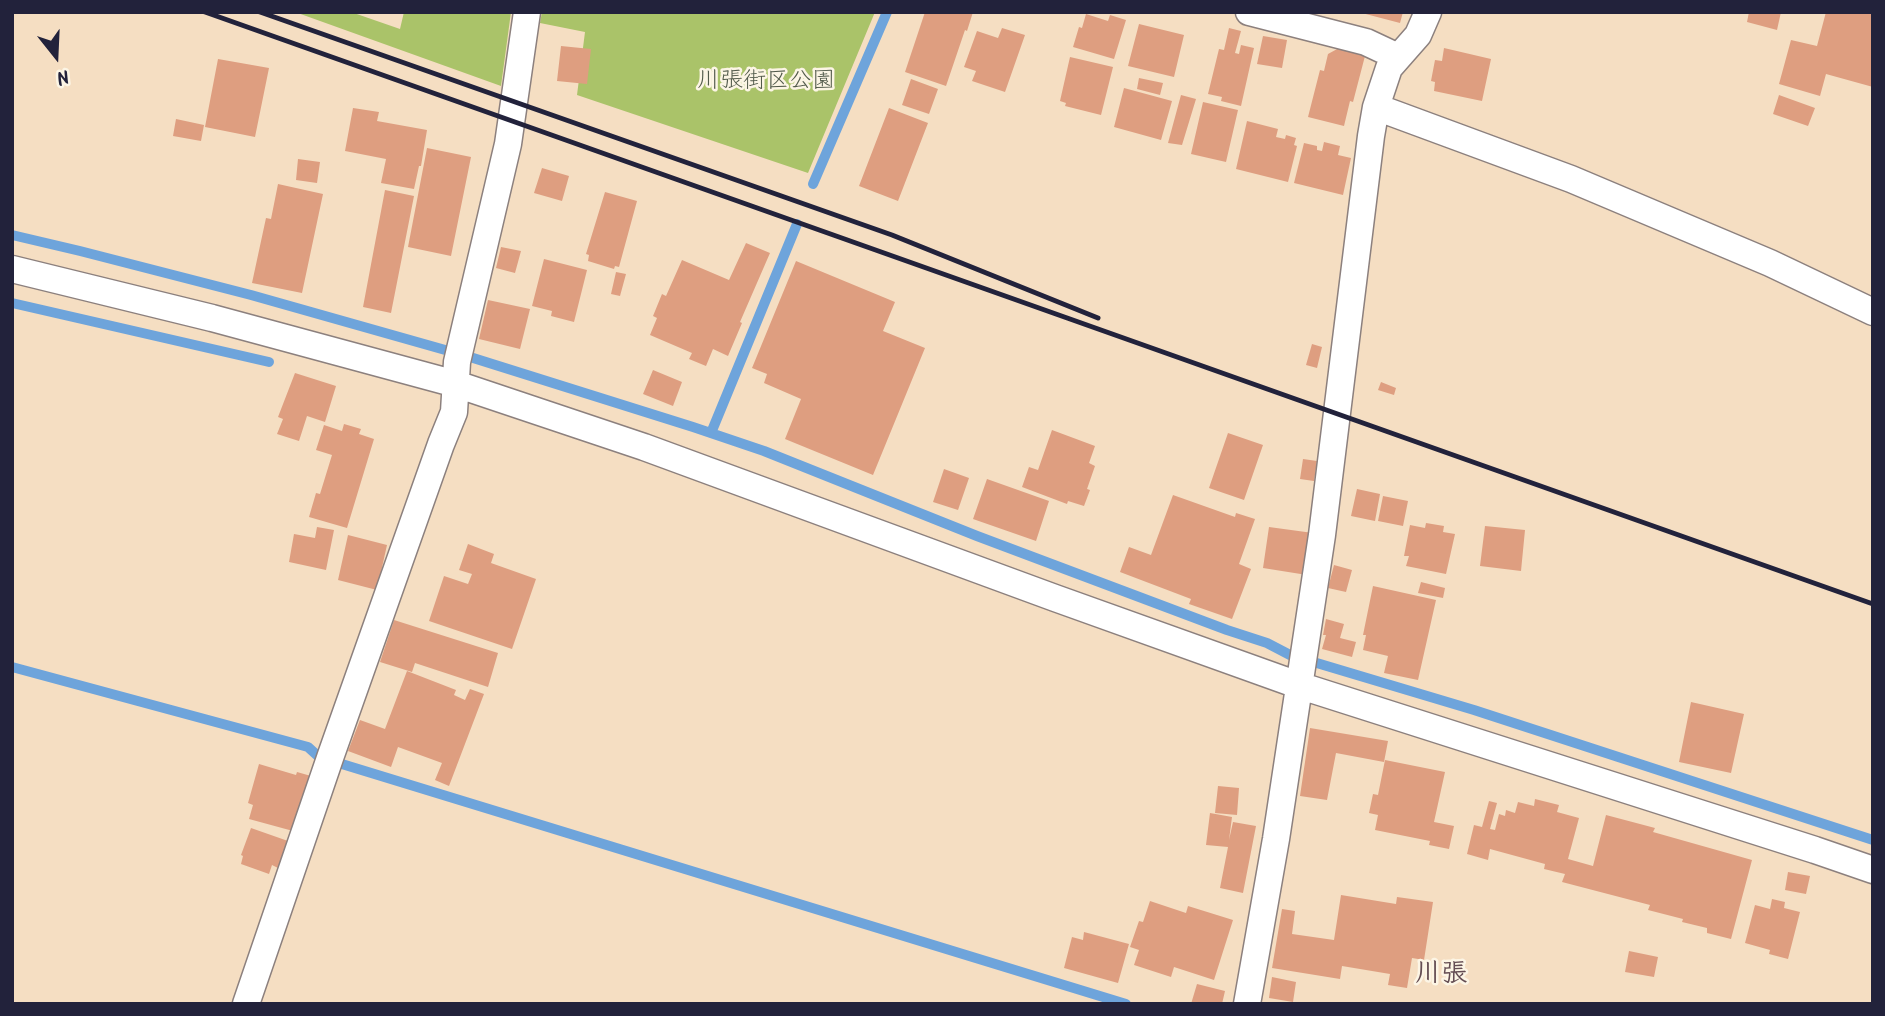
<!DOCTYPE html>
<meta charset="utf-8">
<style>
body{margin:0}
#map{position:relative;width:1885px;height:1016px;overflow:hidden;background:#f5dec2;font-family:Kalam,sans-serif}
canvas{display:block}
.frame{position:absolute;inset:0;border:14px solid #22223b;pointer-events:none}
.north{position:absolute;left:21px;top:21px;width:70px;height:70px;-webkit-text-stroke:5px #fcf5e5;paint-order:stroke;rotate:162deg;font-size:19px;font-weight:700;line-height:28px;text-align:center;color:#22223b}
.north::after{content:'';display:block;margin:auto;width:24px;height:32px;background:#22223b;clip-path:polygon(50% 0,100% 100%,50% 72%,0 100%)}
</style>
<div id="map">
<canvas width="1885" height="1016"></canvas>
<div class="frame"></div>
<div class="north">N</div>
</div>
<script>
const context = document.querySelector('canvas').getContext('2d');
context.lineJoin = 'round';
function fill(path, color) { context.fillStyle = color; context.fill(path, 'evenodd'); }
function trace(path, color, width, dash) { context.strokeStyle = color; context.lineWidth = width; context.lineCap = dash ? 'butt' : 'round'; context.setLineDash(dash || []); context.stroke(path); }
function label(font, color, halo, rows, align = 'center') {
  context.font = font + ' Kalam,"Klee One",sans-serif'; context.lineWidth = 5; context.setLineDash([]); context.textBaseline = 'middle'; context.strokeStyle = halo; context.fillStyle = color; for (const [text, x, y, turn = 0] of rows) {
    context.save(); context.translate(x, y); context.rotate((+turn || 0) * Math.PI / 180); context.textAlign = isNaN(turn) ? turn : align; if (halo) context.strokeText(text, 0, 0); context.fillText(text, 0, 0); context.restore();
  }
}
fill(new Path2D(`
 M 295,12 L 351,12 L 400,29 L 404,12 L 511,12 L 501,86 Z
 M 542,12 L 875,12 L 808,173 L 577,95 L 585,32 L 540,23 Z`), '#aac369');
trace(new Path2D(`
 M 813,184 L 887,12
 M 12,235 L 80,251 L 251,295 L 470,357 L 693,427 L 764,451 L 977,536 L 1227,630 L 1267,643 L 1290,655 L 1474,710 L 1873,840
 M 12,303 L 269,362
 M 711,433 L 797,224
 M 12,667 L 308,747 L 319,757 L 1126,1004`), '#6ea4db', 10);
fill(new Path2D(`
 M 925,12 L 973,12 L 967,31 L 965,30 L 946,86 L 905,72 Z
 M 1358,12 L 1403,12 L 1400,23 Z
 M 1749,12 L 1781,12 L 1777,30 L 1747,22 Z
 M 1826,12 L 1873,13 L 1873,87 L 1826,74 L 1820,96 L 1779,84 L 1791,40 L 1817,46 Z
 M 1086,14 L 1108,21 L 1110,15 L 1126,20 L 1114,59 L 1073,47 L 1079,27 L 1082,28 Z
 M 1139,24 L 1184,35 L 1174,77 L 1128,66 Z
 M 1002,28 L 1025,35 L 1005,92 L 972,81 L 976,71 L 964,67 L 977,31 L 998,38 Z
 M 1229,28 L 1241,31 L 1235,53 L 1239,54 L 1241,45 L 1254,48 L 1241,106 L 1221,101 L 1222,97 L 1208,94 L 1219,49 L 1224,50 Z
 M 1263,36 L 1287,40 L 1282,68 L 1257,64 Z
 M 561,46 L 591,49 L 587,84 L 557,81 Z
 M 1339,48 L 1365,56 L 1353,102 L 1350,101 L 1344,126 L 1308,117 L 1320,70 L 1324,71 L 1328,54 Z
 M 1444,48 L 1491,59 L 1482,101 L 1434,91 L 1435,82 L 1431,81 L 1435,60 L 1442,61 Z
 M 1070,57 L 1113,67 L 1101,115 L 1065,106 L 1066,103 L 1060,101 Z
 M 218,59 L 269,68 L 255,137 L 205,127 Z
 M 1139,78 L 1163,83 L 1160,95 L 1137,89 Z
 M 911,79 L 938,89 L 929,114 L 902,105 Z
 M 1124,88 L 1172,101 L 1161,140 L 1114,127 Z
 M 1181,95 L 1196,99 L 1182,145 L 1168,143 Z
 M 1779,95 L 1815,108 L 1808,126 L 1773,114 Z
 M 1203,102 L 1238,110 L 1226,162 L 1191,154 Z
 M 353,108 L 379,112 L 377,121 L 427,130 L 421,166 L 419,166 L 414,189 L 381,183 L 386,159 L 345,151 Z
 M 889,108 L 928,123 L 898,201 L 859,186 Z
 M 176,119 L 204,125 L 201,141 L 173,136 Z
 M 1247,121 L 1278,129 L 1276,137 L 1285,139 L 1286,135 L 1296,138 L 1294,145 L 1297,146 L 1288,182 L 1236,169 Z
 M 1324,142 L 1340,146 L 1338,155 L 1351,158 L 1343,195 L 1294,183 L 1304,143 L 1317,146 L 1317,150 L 1322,151 Z
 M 427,148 L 471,157 L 451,256 L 408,247 Z
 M 298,159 L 320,162 L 317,183 L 296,180 Z
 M 542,168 L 569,176 L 562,201 L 534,193 Z
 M 278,184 L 323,194 L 302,293 L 252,283 L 266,218 L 271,219 Z
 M 385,190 L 414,196 L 391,313 L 363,307 Z
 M 605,192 L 637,201 L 619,267 L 615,266 L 614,269 L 588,261 L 589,255 L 586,254 Z
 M 746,243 L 770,253 L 740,322 L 742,323 L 728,356 L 713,349 L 706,366 L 689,359 L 692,353 L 650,335 L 657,318 L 653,316 L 662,294 L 666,296 L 682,260 L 729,280 Z
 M 501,247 L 521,251 L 515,273 L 496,268 Z
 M 544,259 L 587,270 L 574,322 L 551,316 L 552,311 L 532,306 Z
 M 796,261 L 895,302 L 883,331 L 925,348 L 873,475 L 785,439 L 801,399 L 764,383 L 767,374 L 752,368 Z
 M 616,272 L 626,274 L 620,296 L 611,294 Z
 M 488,300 L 530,309 L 520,349 L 479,339 Z
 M 1312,344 L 1322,347 L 1317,368 L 1306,365 Z
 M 653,370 L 682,382 L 673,406 L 643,394 Z
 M 295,373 L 336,386 L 325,422 L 307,416 L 299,441 L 277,434 L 283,419 L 278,417 Z
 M 1381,382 L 1396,388 L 1394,395 L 1378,390 Z
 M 344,424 L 361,429 L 359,434 L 374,439 L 347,528 L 309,517 L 316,493 L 320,494 L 332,455 L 316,450 L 324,425 L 342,431 Z
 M 1052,430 L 1095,446 L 1089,463 L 1095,466 L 1087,489 L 1090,490 L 1084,506 L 1068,501 L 1067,504 L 1022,487 L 1029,467 L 1038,470 Z
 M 1228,433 L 1263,445 L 1244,500 L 1209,488 Z
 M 1303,459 L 1317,461 L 1314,481 L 1300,479 Z
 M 944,469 L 969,478 L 958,510 L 933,502 Z
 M 987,479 L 1049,501 L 1036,541 L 973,519 Z
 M 1357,489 L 1380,494 L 1375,521 L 1351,516 Z
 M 1173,495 L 1235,517 L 1236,513 L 1255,519 L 1239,564 L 1251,569 L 1232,619 L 1189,604 L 1191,599 L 1120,572 L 1129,547 L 1151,555 Z
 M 1383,496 L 1408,501 L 1403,526 L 1378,521 Z
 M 1426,523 L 1444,526 L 1443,532 L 1455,534 L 1446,574 L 1406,566 L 1409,556 L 1404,556 L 1410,525 L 1425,528 Z
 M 1485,526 L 1525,530 L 1521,571 L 1480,566 Z
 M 317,527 L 334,530 L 326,570 L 289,562 L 294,534 L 315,538 Z
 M 1269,527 L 1313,533 L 1307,575 L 1263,568 Z
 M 348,535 L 387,545 L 377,590 L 338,580 Z
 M 468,544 L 494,554 L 491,563 L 536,579 L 512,649 L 429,621 L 444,576 L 468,584 L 472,574 L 459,570 Z
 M 1334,565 L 1352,570 L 1346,592 L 1328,588 Z
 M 1421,582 L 1445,588 L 1443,598 L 1418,593 Z
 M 1373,586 L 1436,600 L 1418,680 L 1384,673 L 1388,656 L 1363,650 L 1366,635 L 1363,635 Z
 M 1326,619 L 1344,624 L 1340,638 L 1356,642 L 1352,657 L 1322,649 L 1326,635 L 1323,635 Z
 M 394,620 L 498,653 L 488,687 L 415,663 L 412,672 L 380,662 Z
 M 407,671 L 456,690 L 454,695 L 465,700 L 470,689 L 484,694 L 449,786 L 435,780 L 442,763 L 398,747 L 391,767 L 348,751 L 360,720 L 385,729 Z
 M 1691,702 L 1744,714 L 1731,773 L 1679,762 Z
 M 1310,728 L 1388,741 L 1384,762 L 1336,753 L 1327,800 L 1300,796 Z
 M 1385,760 L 1445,772 L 1434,822 L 1454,826 L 1449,849 L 1429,845 L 1430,841 L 1375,830 L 1378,815 L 1369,813 L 1373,794 L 1378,795 Z
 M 259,764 L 296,775 L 297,772 L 311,776 L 305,797 L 302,796 L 293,831 L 249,819 L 253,805 L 248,803 Z
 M 1218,786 L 1239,788 L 1237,815 L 1215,813 Z
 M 1535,799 L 1559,805 L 1557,812 L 1579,818 L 1568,859 L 1593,866 L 1606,815 L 1655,828 L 1653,832 L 1752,860 L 1731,939 L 1707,933 L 1707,928 L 1682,922 L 1683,919 L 1648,910 L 1650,905 L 1562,882 L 1565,874 L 1544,869 L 1545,864 L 1490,849 L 1488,860 L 1467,854 L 1474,825 L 1482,827 L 1489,801 L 1497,803 L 1490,829 L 1495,830 L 1499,814 L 1505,816 L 1506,810 L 1515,813 L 1518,802 L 1534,806 Z
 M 1210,813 L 1232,817 L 1229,840 L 1233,822 L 1256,826 L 1243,893 L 1220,888 L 1228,847 L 1206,845 Z
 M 251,828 L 288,841 L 278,868 L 272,865 L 269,874 L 241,864 L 243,856 L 241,855 Z
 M 1788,872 L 1810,876 L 1806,894 L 1785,890 Z
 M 1341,895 L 1396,904 L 1397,897 L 1433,902 L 1424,960 L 1412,958 L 1407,988 L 1388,985 L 1390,974 L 1342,966 L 1340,979 L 1272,968 L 1282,909 L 1295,911 L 1292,934 L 1334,940 Z
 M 1772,899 L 1785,902 L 1784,908 L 1800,912 L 1788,959 L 1769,954 L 1770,950 L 1745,943 L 1755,905 L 1770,909 Z
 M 1150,901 L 1186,913 L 1188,906 L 1233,920 L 1214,980 L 1174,967 L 1171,977 L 1134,965 L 1139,950 L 1130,947 L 1139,921 L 1143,922 Z
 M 1084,932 L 1129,944 L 1118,983 L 1064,968 L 1072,937 L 1083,940 Z
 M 1629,951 L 1658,957 L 1654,977 L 1625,972 Z
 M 1272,977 L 1296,982 L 1293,1002 L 1269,998 Z
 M 1197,984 L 1225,991 L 1222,1004 L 1191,1004 Z`), '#de9e80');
const street = new Path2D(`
 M 1249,12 L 1366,42 L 1398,57
 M 1376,107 L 1571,179 L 1770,263 L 1873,312
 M 12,269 L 212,318 L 456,384 L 644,447 L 1055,598 L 1298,685 L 1815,850 L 1873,870
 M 246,1004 L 331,755 L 441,444 L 454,412 L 457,362 L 508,144 L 527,12
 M 1247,1004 L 1276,839 L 1322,535 L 1371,136 L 1376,107 L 1389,68 L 1418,35 L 1428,12`);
trace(street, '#8c807e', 29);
trace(street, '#fff', 26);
trace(new Path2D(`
 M 205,12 L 1873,604
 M 260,12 L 892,235 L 1098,318`), '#22223b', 5);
label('23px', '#525a4b', '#fcf5e5', [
 ["川張街区公園",766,83]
]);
label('bold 26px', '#644d53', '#fcf5e5', [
 ["川張",1441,977]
]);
</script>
